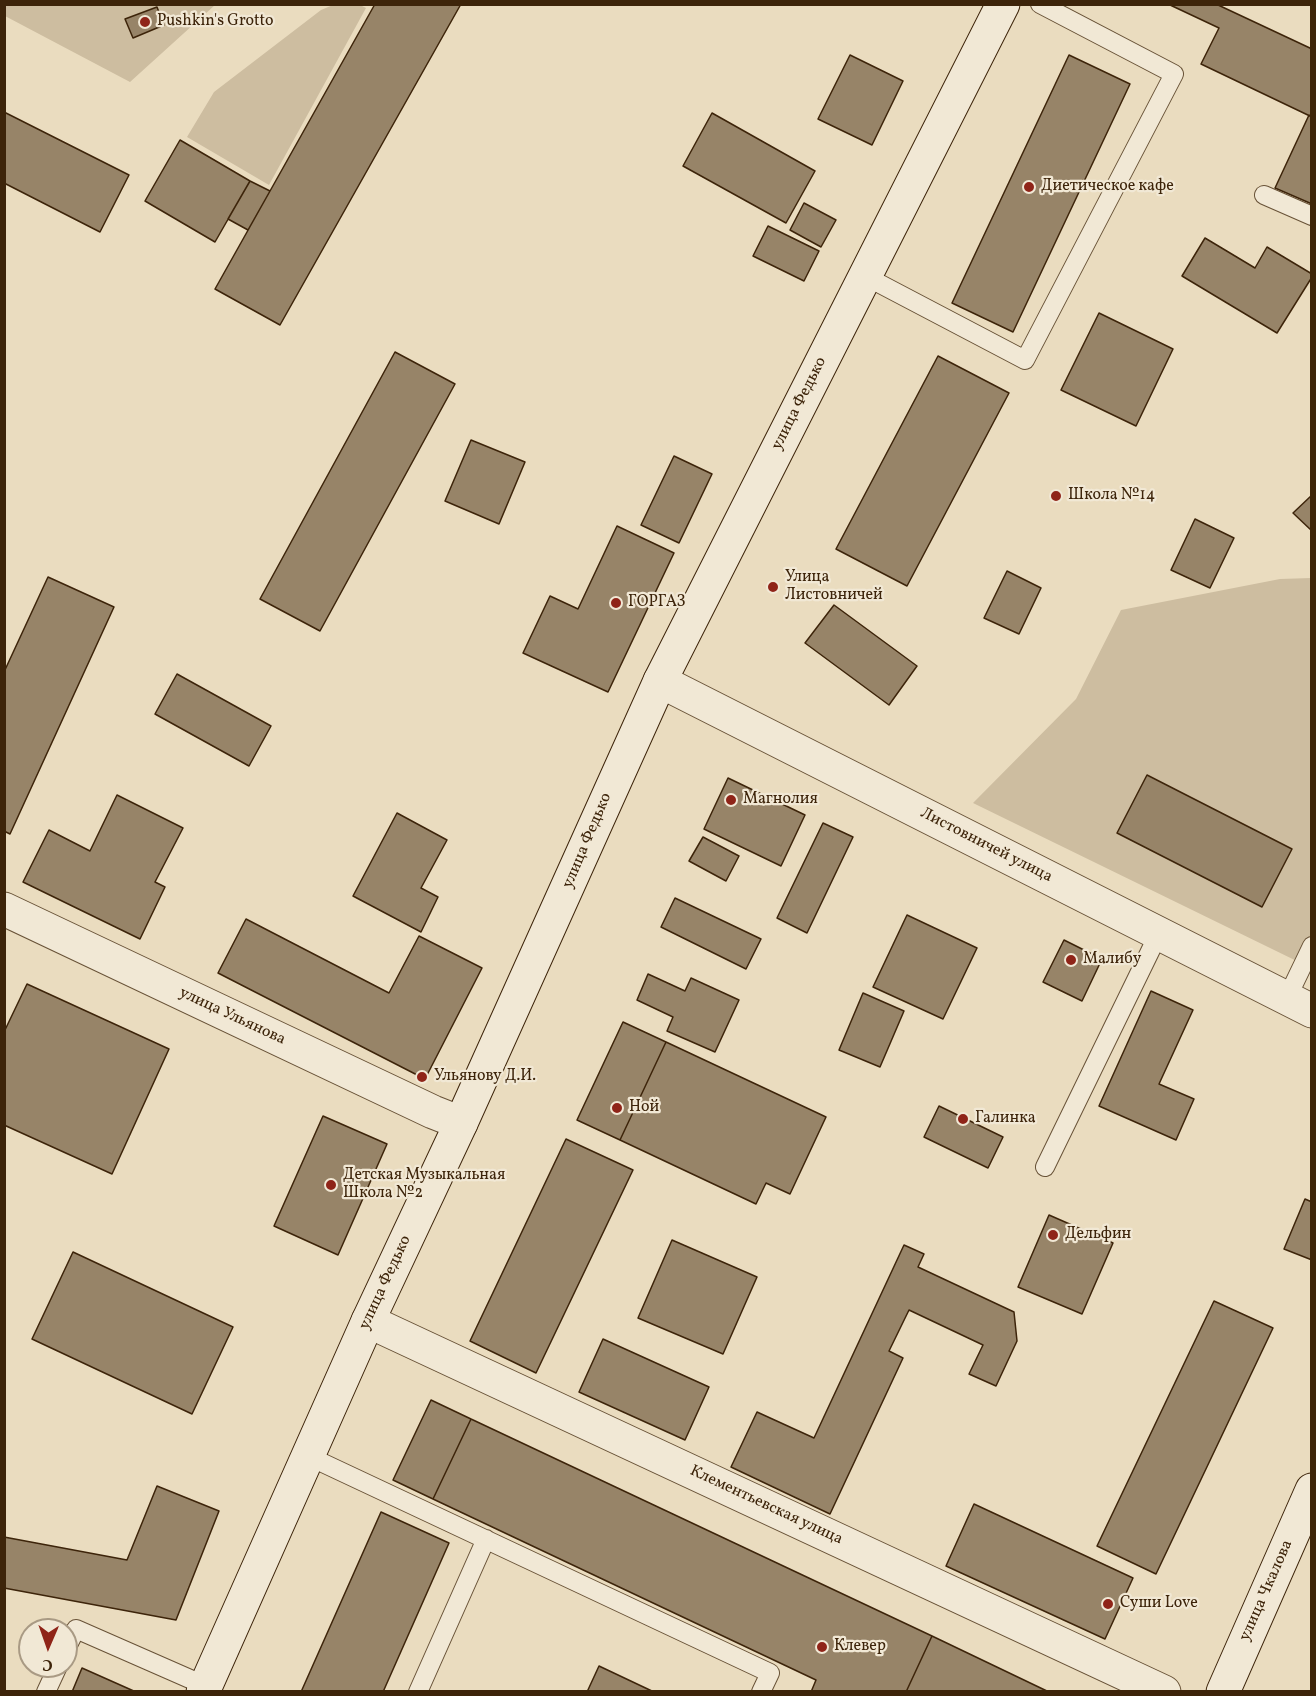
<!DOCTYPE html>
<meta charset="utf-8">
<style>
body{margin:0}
#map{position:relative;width:1316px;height:1696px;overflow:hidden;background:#eadcbf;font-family:Vollkorn,serif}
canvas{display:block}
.frame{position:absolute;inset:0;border:6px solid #3d240a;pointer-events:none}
.north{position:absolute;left:18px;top:1618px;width:60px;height:60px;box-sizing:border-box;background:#f1e8d5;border:2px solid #a99a84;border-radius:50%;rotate:182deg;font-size:16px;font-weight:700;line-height:24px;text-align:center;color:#3d240a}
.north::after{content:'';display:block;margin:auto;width:21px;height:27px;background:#8f2418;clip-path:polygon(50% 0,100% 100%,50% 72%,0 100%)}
</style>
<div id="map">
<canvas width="1316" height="1696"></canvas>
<div class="frame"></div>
<div class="north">С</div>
</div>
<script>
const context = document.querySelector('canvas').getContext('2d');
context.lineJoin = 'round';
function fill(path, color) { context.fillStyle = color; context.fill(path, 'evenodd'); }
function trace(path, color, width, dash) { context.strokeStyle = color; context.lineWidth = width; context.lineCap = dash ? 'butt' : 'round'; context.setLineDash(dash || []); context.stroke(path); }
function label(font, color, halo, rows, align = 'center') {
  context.font = font + ' Vollkorn,serif'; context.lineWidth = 4.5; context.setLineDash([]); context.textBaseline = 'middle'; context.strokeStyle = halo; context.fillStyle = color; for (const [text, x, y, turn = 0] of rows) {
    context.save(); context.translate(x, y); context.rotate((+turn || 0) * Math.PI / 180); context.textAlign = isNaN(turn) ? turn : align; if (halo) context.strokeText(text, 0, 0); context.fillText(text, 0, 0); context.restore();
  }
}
fill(new Path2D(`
 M 4,5 L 215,5 L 130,82 L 5,16 Z
 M 333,5 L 360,5 L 366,8 L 269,185 L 187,137 L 214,92 L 321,10 Z
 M 1311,578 L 1311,968 L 973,803 L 1076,699 L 1121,610 L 1280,579 Z`), '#cdbda0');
const building = new Path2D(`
 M 375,4 L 461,4 L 280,325 L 215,289 Z
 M 1168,4 L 1216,4 L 1312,49 L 1312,117 L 1201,64 L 1219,28 Z
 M 157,7 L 164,25 L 133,38 L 125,19 Z
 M 850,55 L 903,81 L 872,145 L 818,119 Z
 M 1069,55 L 1130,84 L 1013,332 L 952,303 Z
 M 4,112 L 129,175 L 100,232 L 4,183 Z
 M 712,113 L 815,171 L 786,223 L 683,166 Z
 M 1309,115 L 1312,117 L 1312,204 L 1275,188 Z
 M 180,140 L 250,181 L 215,242 L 145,201 Z
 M 250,181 L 270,191 L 248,230 L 228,219 Z
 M 804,203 L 836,220 L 821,247 L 790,230 Z
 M 768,226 L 819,251 L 804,281 L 753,256 Z
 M 1205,238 L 1255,268 L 1267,247 L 1312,274 L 1312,277 L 1277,333 L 1182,276 Z
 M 1099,313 L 1173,349 L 1136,426 L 1061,390 Z
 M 395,352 L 455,384 L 320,631 L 260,599 Z
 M 938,356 L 1009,393 L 907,586 L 836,549 Z
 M 471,440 L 525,462 L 499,524 L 445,501 Z
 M 674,456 L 712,474 L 679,543 L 641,525 Z
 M 1312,495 L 1312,531 L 1293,513 Z
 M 1195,519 L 1234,538 L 1210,588 L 1171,570 Z
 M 617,526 L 674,553 L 608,692 L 523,653 L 550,596 L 578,609 Z
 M 1007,571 L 1041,588 L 1019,634 L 984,618 Z
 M 48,577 L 114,607 L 10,834 L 4,831 L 4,672 Z
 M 834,605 L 917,666 L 889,705 L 805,643 Z
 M 177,674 L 271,726 L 249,766 L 155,714 Z
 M 1147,775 L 1292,849 L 1262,907 L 1117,833 Z
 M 728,778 L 805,815 L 781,866 L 704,829 Z
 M 117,795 L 183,828 L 155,882 L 165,887 L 140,939 L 23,882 L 49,830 L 90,851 Z
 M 397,813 L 447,840 L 421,888 L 438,897 L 421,932 L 353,896 Z
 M 823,823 L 853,837 L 807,933 L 777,918 Z
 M 703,837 L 739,856 L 726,881 L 689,861 Z
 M 675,898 L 761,939 L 746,969 L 661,927 Z
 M 907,915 L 977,948 L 943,1019 L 873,987 Z
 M 246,919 L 389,993 L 419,936 L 482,968 L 425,1079 L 218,973 Z
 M 1064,940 L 1102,959 L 1082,1001 L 1043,982 Z
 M 648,974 L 685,991 L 691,978 L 739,1000 L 715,1052 L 667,1031 L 673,1017 L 637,1000 Z
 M 27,984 L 169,1049 L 112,1174 L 4,1125 L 4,1032 Z
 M 1151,991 L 1193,1010 L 1159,1084 L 1194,1099 L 1176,1140 L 1099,1106 Z
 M 863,993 L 904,1011 L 880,1067 L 839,1050 Z
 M 623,1022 L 666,1042 L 620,1140 L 577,1120 Z
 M 666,1042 L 826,1117 L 790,1194 L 766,1183 L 756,1204 L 620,1140 Z
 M 939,1106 L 1003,1137 L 988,1168 L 924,1137 Z
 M 323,1116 L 387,1144 L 338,1255 L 274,1226 Z
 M 566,1139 L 633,1170 L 536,1373 L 470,1341 Z
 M 1305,1199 L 1312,1202 L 1312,1260 L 1284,1249 Z
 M 1049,1215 L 1113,1243 L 1082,1314 L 1018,1287 Z
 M 672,1240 L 757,1277 L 723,1354 L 638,1318 Z
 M 904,1245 L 924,1254 L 918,1267 L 1014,1312 L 1017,1341 L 996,1386 L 969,1374 L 983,1345 L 909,1310 L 889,1351 L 903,1358 L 830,1514 L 731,1467 L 757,1412 L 814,1438 Z
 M 73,1252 L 233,1327 L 192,1414 L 32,1339 Z
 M 1214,1301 L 1273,1328 L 1156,1574 L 1097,1546 Z
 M 603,1339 L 709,1387 L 685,1440 L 579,1392 Z
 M 431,1400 L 471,1419 L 433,1499 L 393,1480 Z
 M 471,1419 L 932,1636 L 906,1692 L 811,1692 L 816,1680 L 433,1499 Z
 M 157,1486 L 219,1511 L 176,1620 L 4,1588 L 4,1537 L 127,1560 Z
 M 974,1504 L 1133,1578 L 1105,1639 L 946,1566 Z
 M 381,1512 L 449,1543 L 383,1692 L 301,1692 Z
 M 932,1636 L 1049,1692 L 906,1692 Z
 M 599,1666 L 654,1692 L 587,1692 Z
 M 82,1668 L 136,1692 L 72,1692 Z`);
fill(building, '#978468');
trace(building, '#3d240a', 1.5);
const service = new Path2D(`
 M 1264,195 L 1312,216
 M 865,276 L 1025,360 L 1174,74 L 1040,4
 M 1287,998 L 1312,946
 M 1045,1167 L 1159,933
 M 308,1456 L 770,1673 L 761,1692
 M 66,1649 L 76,1629 L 206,1686
 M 46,1692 L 58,1666
 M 418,1692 L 486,1539`);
const minor = new Path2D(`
 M 660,681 L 1312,1011
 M 4,909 L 433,1112 L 461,1123
 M 368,1321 L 1164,1692`);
const secondary = new Path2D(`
 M 203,1692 L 368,1321 L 461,1123 L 660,681 L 1003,4
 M 1223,1692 L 1312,1490`);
trace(service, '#685237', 20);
trace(minor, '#685237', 35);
trace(secondary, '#3d240a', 35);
trace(service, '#f1e8d5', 18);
trace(minor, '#f1e8d5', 33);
trace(secondary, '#f1e8d5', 33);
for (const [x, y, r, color] of [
 [145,22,6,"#8f2418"],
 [1029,187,6,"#8f2418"],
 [1056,496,6,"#8f2418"],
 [773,587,6,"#8f2418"],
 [616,603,6,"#8f2418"],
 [731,800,6,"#8f2418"],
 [1071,960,6,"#8f2418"],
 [422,1077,6,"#8f2418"],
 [617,1108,6,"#8f2418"],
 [963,1119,6,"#8f2418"],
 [331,1185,6,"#8f2418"],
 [1053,1235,6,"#8f2418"],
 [1108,1604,6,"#8f2418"],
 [822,1647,6,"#8f2418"]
]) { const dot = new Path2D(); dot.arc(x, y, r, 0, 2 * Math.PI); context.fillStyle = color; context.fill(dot); trace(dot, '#f1e8d5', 2); }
label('16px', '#3d240a', '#f1e8d5', [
 ["Pushkin's Grotto",157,22],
 ["Диетическое кафе",1041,187],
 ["Школа №14",1068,496],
 ["Улица",785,578],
 ["Листовничей",785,596],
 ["ГОРГАЗ",628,603],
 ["Магнолия",743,800],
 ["Малибу",1083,960],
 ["Ульянову Д.И.",434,1077],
 ["Ной",629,1108],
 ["Галинка",975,1119],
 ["Детская Музыкальная",343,1176],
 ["Школа №2",343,1194],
 ["Дельфин",1065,1235],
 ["Суши Love",1120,1604],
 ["Клевер",834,1647]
], 'left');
label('16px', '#3d240a', '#f1e8d5', [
 ["улица Федько",800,404,-63],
 ["улица Федько",588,841,-67],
 ["Листовничей улица",986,846,27],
 ["улица Ульянова",232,1017,25],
 ["улица Федько",386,1283,-65],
 ["Клементьевская улица",766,1506,25],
 ["улица Чкалова",1267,1591,-66]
]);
</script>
